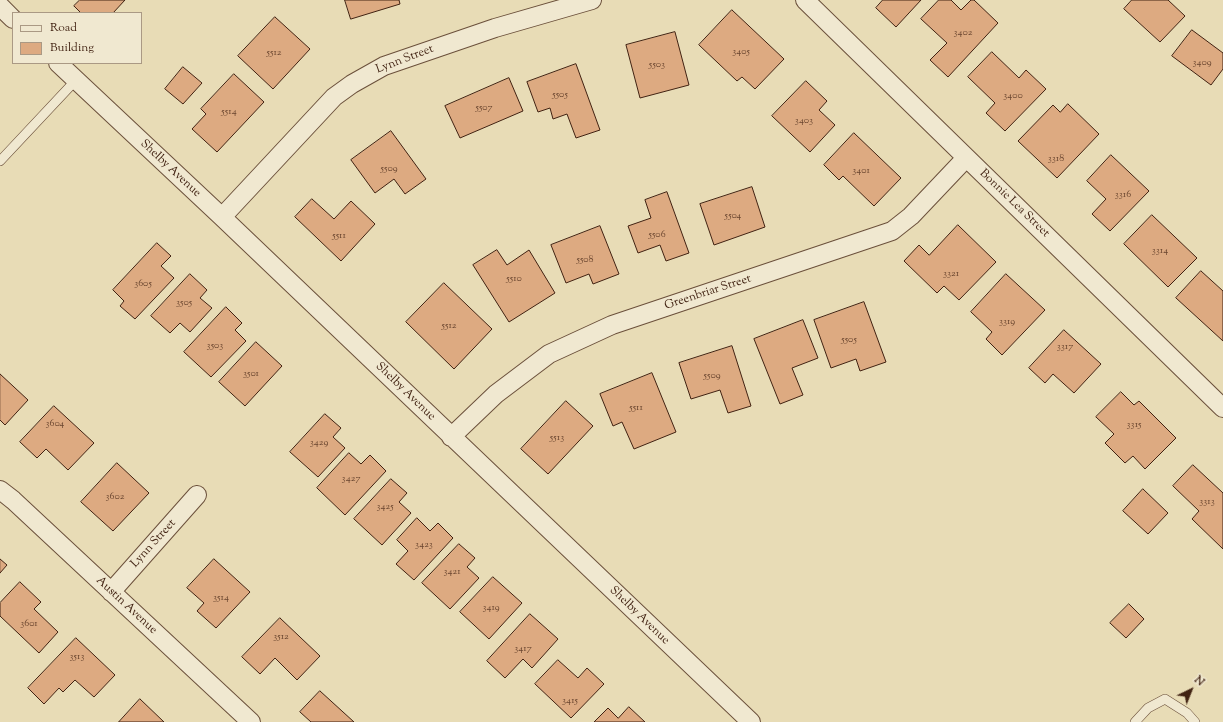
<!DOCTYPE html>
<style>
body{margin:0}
#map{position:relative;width:1223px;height:722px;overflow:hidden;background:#e8dcb6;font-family:"Sorts Mill Goudy",serif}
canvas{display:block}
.legend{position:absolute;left:12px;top:12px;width:130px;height:52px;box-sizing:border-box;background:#f0e8d0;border:1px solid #aa9984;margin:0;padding:5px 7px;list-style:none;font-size:12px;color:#412212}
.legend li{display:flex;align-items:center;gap:8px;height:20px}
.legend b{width:20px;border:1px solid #aa9984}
.north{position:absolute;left:1171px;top:670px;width:40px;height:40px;-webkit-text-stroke:3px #f0e8d0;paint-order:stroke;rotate:43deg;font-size:11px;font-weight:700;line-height:16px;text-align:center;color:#412212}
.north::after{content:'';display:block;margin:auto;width:14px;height:18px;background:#412212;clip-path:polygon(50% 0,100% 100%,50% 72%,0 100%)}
</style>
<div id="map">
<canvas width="1223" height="722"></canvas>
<ul class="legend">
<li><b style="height:5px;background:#f0e8d0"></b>Road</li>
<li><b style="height:11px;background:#ddaa81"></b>Building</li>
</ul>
<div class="north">N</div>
</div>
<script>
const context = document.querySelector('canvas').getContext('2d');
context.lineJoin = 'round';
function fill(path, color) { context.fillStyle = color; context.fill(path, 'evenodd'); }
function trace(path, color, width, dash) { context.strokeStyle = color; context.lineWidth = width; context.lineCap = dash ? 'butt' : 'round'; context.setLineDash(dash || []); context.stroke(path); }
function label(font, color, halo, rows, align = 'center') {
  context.font = font + ' "Sorts Mill Goudy",serif'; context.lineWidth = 3; context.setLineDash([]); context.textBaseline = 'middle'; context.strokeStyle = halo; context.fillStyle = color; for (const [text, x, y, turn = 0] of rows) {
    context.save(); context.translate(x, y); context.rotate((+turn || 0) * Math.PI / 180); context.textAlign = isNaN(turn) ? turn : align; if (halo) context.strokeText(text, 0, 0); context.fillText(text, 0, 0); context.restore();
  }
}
const building = new Path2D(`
 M 80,0 L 125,0 L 113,13 L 81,13 L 74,6 Z
 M 345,0 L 399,0 L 400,4 L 351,19 Z
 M 883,0 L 921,0 L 896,27 L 876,8 Z
 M 939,0 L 951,0 L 961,10 L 971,0 L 974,0 L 998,23 L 948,77 L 930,60 L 947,43 L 921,19 Z
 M 1132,0 L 1168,0 L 1185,16 L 1160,42 L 1124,9 Z
 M 732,10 L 784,59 L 755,89 L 742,77 L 737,81 L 699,45 Z
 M 275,17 L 310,49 L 273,89 L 238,56 Z
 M 1192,30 L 1223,53 L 1223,69 L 1211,85 L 1172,56 Z
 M 675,32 L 689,85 L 640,98 L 626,45 Z
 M 992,52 L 1019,78 L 1026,70 L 1046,89 L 1005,131 L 986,113 L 995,103 L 968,77 Z
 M 576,64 L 600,130 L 576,138 L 567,114 L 553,119 L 550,108 L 538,112 L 527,82 Z
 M 183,67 L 202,83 L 183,104 L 165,89 Z
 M 234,74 L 264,102 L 217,152 L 192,129 L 206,114 L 201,109 Z
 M 509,78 L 523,111 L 460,138 L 445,106 Z
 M 806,81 L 827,101 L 819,110 L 835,125 L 810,152 L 772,116 Z
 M 1068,104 L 1099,134 L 1057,178 L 1018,141 L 1053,105 L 1060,112 Z
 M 391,131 L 426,179 L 405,194 L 394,179 L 375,193 L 351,160 Z
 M 854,133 L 901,178 L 874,206 L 843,176 L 839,180 L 824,165 Z
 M 1111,155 L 1149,191 L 1110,231 L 1092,214 L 1106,199 L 1087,181 Z
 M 752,187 L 765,227 L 714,245 L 700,204 Z
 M 667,192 L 689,253 L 666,261 L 660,245 L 638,253 L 628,226 L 651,218 L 645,200 Z
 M 312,199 L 334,219 L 351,201 L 375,224 L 341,261 L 295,217 Z
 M 1152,215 L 1197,258 L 1168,287 L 1124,244 Z
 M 958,225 L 996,262 L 959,300 L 944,286 L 937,293 L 904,261 L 919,245 L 929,255 Z
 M 600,226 L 619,274 L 593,284 L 589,274 L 566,283 L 551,245 Z
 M 157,243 L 171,256 L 161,266 L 174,278 L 135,319 L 120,306 L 124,301 L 113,290 Z
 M 497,250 L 507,265 L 529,250 L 555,293 L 509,322 L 473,265 Z
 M 1201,271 L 1223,291 L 1223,341 L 1176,298 Z
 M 190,274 L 207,290 L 200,298 L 212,308 L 190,332 L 180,323 L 170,333 L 151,316 Z
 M 1006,274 L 1045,310 L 1002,355 L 986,339 L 992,332 L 971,312 Z
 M 444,283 L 492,329 L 454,369 L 406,322 Z
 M 864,302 L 886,362 L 860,371 L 856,359 L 831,368 L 814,320 Z
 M 226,307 L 242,323 L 235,330 L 246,341 L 211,377 L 184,352 Z
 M 803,320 L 818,358 L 792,368 L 803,395 L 780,404 L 754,339 Z
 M 1064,330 L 1101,364 L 1074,393 L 1053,374 L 1045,383 L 1029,368 Z
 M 256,342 L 282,366 L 245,406 L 219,382 Z
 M 732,346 L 751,406 L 728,413 L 720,390 L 691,399 L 679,363 Z
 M 652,373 L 676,432 L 634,449 L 622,422 L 613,426 L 600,394 Z
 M 0,374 L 28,400 L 5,425 L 0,420 Z
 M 1121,392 L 1134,405 L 1139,401 L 1176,438 L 1145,469 L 1133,456 L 1125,463 L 1105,443 L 1114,434 L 1096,417 Z
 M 566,401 L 593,426 L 548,474 L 521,449 Z
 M 54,406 L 94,443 L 68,470 L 46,449 L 37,458 L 20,442 Z
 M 325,414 L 341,428 L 333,437 L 345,448 L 318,477 L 290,452 Z
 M 349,453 L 361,464 L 370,455 L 386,471 L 345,515 L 317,488 Z
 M 117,463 L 149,493 L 113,531 L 81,502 Z
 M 1193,465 L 1223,493 L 1223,549 L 1192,519 L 1199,511 L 1173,486 Z
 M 391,479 L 407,493 L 399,502 L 411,513 L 382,545 L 354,519 Z
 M 1143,489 L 1168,513 L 1148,534 L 1123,511 Z
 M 417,518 L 430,531 L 438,523 L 453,538 L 414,580 L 396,564 L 408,551 L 397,540 Z
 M 459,544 L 475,558 L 467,567 L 479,578 L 450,609 L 422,583 Z
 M 0,559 L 7,565 L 0,573 Z
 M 214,559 L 250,592 L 216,628 L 197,611 L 204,603 L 187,588 Z
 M 493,577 L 522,603 L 489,639 L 460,612 Z
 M 20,582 L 41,602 L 34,609 L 58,632 L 39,653 L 0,616 L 0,603 Z
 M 1129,604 L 1144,619 L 1126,638 L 1110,623 Z
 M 530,614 L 558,639 L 532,668 L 523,659 L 505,678 L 487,661 Z
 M 280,618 L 320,656 L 297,680 L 275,658 L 260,674 L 242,657 Z
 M 76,638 L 115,675 L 94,697 L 75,680 L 63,692 L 59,688 L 44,704 L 28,688 Z
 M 558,660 L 578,678 L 587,668 L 604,684 L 571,718 L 535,684 Z
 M 320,691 L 354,722 L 311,722 L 300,712 Z
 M 140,699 L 164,722 L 119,722 Z
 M 629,707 L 645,722 L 594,722 L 608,708 L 618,718 Z`);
fill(building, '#ddaa81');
trace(building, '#412212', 1);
const lane = new Path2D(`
 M 0,161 L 76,80
 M 1135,722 L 1148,708 L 1165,699 L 1187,713 L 1195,722`);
const street = new Path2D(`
 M 805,0 L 1223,408
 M 0,6 L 13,19
 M 58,63 L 222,217 L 751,722
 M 222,217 L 334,97 L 352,84 L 384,66 L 495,28 L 592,0
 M 451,437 L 496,394 L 549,354 L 612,325 L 892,231 L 911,216 L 966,158
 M 0,490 L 13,500 L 251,722
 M 111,592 L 197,495`);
trace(lane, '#6b503b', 10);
trace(street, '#6b503b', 20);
trace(lane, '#f0e8d0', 9);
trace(street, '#f0e8d0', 18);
label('10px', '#68442e', null, [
 ["3402",963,33],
 ["3405",741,52],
 ["5512",274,53],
 ["3409",1202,63],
 ["5503",657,65],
 ["5505",560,95],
 ["3400",1013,96],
 ["5507",484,108],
 ["5514",229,112],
 ["3403",804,121],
 ["3318",1056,159],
 ["5509",389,169],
 ["3401",861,171],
 ["3316",1123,195],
 ["5504",733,216],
 ["5506",657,235],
 ["5511",339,236],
 ["3314",1160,251],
 ["5508",585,260],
 ["3321",951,274],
 ["5510",514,279],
 ["3605",143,284],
 ["3505",184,303],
 ["3319",1007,322],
 ["5512",449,326],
 ["5505",849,340],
 ["3503",215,346],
 ["3317",1065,347],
 ["3501",251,374],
 ["5509",712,376],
 ["5511",636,408],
 ["3604",55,424],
 ["3315",1134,425],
 ["5513",557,438],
 ["3429",319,443],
 ["3427",351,479],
 ["3602",115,497],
 ["3313",1207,502],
 ["3425",385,507],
 ["3423",424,545],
 ["3421",452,572],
 ["3514",221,598],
 ["3419",491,608],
 ["3601",29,624],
 ["3512",281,637],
 ["3417",523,649],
 ["3513",77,657],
 ["3415",570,701]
]);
label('12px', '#412212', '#f0e8d0', [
 ["Lynn Street",405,60,-21],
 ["Shelby Avenue",170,169,43],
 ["Bonnie Lea Street",1014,204,44],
 ["Greenbriar Street",708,293,-18],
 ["Shelby Avenue",405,392,44],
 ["Lynn Street",154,544,-48],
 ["Austin Avenue",126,606,43],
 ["Shelby Avenue",639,616,44]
]);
</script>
